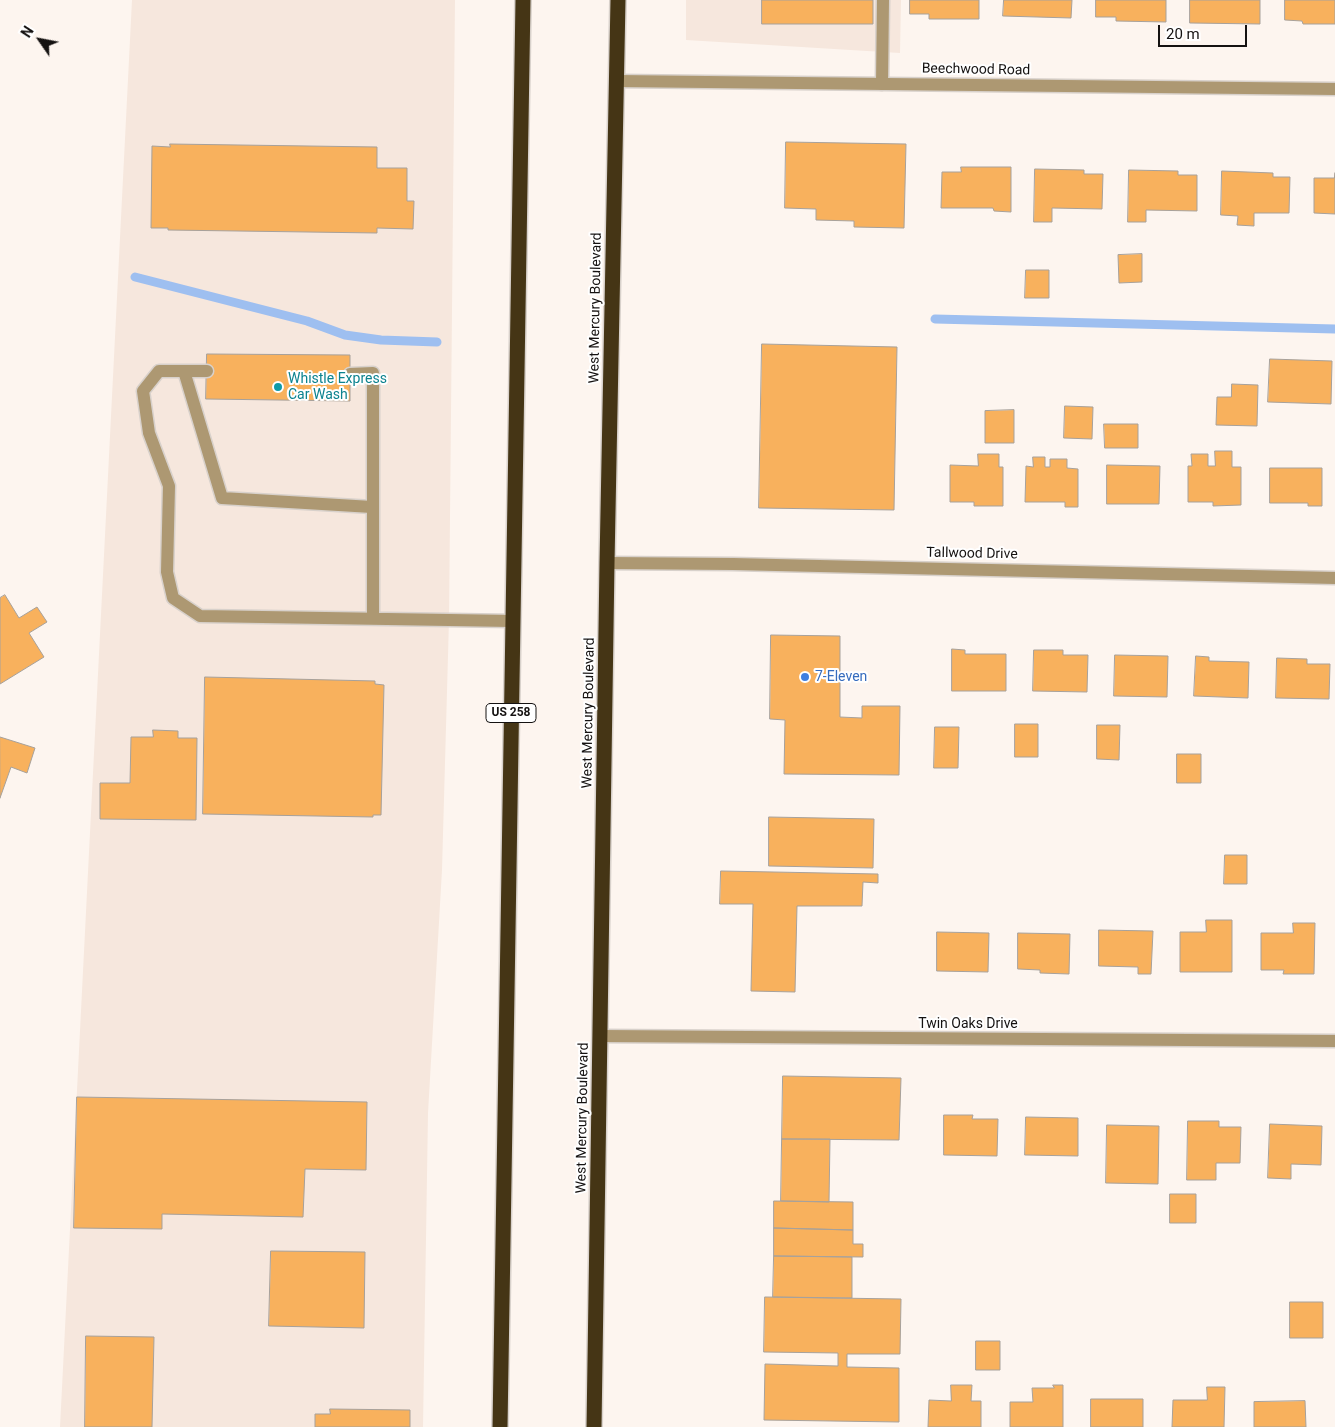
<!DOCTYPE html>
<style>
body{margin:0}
#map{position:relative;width:1335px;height:1427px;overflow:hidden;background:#fdf5ef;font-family:Roboto,sans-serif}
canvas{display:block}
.north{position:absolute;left:15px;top:15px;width:50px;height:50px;-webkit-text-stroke:4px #fff;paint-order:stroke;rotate:303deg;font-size:14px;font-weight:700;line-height:20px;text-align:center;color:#151211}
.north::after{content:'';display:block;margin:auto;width:18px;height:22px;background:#151211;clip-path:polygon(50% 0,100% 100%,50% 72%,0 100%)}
.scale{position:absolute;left:1158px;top:25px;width:89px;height:22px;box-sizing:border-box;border:2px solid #151211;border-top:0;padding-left:6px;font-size:15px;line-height:18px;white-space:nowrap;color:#151211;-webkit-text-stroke:4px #fff;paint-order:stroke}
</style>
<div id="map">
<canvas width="1335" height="1427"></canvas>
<div class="north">N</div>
<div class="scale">20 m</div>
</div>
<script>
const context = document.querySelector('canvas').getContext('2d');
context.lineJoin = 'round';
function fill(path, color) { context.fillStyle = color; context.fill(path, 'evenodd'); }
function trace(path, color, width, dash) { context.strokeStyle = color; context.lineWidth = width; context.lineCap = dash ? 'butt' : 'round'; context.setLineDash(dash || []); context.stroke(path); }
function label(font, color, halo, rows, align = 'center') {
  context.font = font + ' Roboto,sans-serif'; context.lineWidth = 4; context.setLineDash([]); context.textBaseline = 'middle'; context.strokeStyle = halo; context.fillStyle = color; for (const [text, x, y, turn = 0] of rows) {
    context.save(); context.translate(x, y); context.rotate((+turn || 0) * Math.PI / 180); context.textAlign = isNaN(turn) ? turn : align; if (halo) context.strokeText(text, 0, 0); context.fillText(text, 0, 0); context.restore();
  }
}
fill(new Path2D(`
 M 132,0 L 455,0 L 449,620 L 442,870 L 428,1113 L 423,1427 L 60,1427 Z
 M 686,0 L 901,0 L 900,53 L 686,40 Z`), '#f6e7dd');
trace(new Path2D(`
 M 135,277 L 307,321 L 345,335 L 381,340 L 437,342
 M 935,319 L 1335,329`), '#9ebff0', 9);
const building = new Path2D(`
 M 762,0 L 873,0 L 873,24 L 762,24 Z
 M 910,0 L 979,0 L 979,19 L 929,19 L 929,14 L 910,14 Z
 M 1004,0 L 1072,0 L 1071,18 L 1003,16 Z
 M 1096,0 L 1166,0 L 1166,22 L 1116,21 L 1116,17 L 1096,17 Z
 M 1190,0 L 1260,0 L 1260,24 L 1190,23 Z
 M 1285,0 L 1335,0 L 1335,24 L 1303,24 L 1302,21 L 1285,20 Z
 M 786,142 L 906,144 L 904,228 L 854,227 L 854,221 L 816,220 L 816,209 L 785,208 Z
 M 170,144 L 377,147 L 377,168 L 407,168 L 407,201 L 414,201 L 413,229 L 377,228 L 377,233 L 168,230 L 168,228 L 151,228 L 152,146 L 170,147 Z
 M 961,167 L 1011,167 L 1011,212 L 994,211 L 993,208 L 941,208 L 942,172 L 961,172 Z
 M 1035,169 L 1084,170 L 1084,174 L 1103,174 L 1102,209 L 1052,208 L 1052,222 L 1034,222 Z
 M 1129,170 L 1178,171 L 1178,175 L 1197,175 L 1197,211 L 1146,210 L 1146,222 L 1128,222 Z
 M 1222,171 L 1273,173 L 1273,177 L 1290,177 L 1289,213 L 1254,213 L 1254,226 L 1237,225 L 1238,216 L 1221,215 Z
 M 1335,173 L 1335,214 L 1314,213 L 1314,178 L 1334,178 Z
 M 1142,254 L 1142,282 L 1119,283 L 1118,255 Z
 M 1026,270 L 1049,270 L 1049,298 L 1025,298 Z
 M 762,344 L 897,347 L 894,510 L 759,508 Z
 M 207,354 L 350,355 L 350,401 L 206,399 Z
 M 1270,359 L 1332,361 L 1331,404 L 1268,402 Z
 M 1232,384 L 1258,385 L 1257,426 L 1216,425 L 1217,397 L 1231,397 Z
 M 1065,406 L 1093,407 L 1092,439 L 1064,438 Z
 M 1014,410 L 1014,443 L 985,443 L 985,411 Z
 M 1104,424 L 1138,424 L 1138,448 L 1105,448 Z
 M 1215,451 L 1232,451 L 1232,467 L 1241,467 L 1241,505 L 1213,506 L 1213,502 L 1188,502 L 1188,466 L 1192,466 L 1191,454 L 1208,454 L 1208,466 L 1215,466 Z
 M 978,454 L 999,454 L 999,467 L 1003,467 L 1003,506 L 974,506 L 974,502 L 950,502 L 950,465 L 978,466 Z
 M 1033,457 L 1045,457 L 1045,467 L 1050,467 L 1050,459 L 1067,459 L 1067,468 L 1078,469 L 1078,507 L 1065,507 L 1065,502 L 1025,502 L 1026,466 L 1033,467 Z
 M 1107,465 L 1160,466 L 1159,504 L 1107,504 Z
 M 1270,468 L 1322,468 L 1322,506 L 1308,506 L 1308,503 L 1270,503 Z
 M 5,595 L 19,618 L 37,607 L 47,622 L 29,633 L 44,657 L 0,684 L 0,598 Z
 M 771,635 L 840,636 L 840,717 L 862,718 L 862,706 L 900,706 L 899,775 L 784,774 L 785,720 L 770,719 Z
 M 952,649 L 965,650 L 965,654 L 1006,654 L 1006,691 L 952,691 Z
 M 1034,650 L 1063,650 L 1063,655 L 1088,655 L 1087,692 L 1033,691 Z
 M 1115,655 L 1168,656 L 1167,697 L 1114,696 Z
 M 1196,656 L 1209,657 L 1209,661 L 1249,662 L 1248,698 L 1194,696 Z
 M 1277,658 L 1307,659 L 1307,664 L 1330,664 L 1329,699 L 1276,698 Z
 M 205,677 L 375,681 L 375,684 L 384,685 L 381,815 L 373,815 L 373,817 L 203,814 Z
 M 1015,724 L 1038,724 L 1038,757 L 1015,757 Z
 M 1097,725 L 1120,725 L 1119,760 L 1097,759 Z
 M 935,727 L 959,727 L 958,768 L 934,768 Z
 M 153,730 L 178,731 L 178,738 L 197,738 L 196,820 L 100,819 L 100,783 L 130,783 L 131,737 L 153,737 Z
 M 0,737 L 35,748 L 27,773 L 11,767 L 0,798 Z
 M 1177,754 L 1201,754 L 1201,783 L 1177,783 Z
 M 769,817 L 874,819 L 873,868 L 769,866 Z
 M 1225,855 L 1247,855 L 1247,884 L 1224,884 Z
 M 721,871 L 878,874 L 878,883 L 863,882 L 862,906 L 797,906 L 795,992 L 751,991 L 753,904 L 720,904 Z
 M 1206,920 L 1232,920 L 1232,972 L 1180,972 L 1180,932 L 1206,932 Z
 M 1293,923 L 1315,923 L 1314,974 L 1283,974 L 1284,970 L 1261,970 L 1261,933 L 1293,933 Z
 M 1099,930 L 1153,931 L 1151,974 L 1138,974 L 1138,967 L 1099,966 Z
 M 937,932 L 989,933 L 988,972 L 937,971 Z
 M 1018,933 L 1070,934 L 1069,974 L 1040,973 L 1040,970 L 1018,969 Z
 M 783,1076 L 901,1078 L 899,1140 L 782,1139 Z
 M 77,1097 L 367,1102 L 366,1170 L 305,1169 L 303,1217 L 162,1214 L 162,1229 L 74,1228 Z
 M 944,1115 L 973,1115 L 972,1119 L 998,1119 L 997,1156 L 944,1155 Z
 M 1026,1117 L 1078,1118 L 1078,1156 L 1025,1155 Z
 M 1188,1121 L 1219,1121 L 1219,1127 L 1241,1127 L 1240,1163 L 1216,1163 L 1216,1180 L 1187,1180 Z
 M 1270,1124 L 1322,1126 L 1321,1165 L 1291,1164 L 1291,1179 L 1268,1178 Z
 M 1107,1125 L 1159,1126 L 1158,1184 L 1106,1183 Z
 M 782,1139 L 830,1139 L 829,1202 L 781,1201 Z
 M 1170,1194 L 1196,1194 L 1196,1223 L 1170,1223 Z
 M 774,1201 L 853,1202 L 853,1230 L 774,1228 Z
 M 774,1228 L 853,1230 L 853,1244 L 863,1244 L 863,1257 L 774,1256 Z
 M 271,1251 L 365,1252 L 364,1328 L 269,1326 Z
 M 774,1256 L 852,1257 L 852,1298 L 773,1297 Z
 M 765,1297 L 901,1299 L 900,1354 L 847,1354 L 847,1367 L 899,1368 L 899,1422 L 764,1420 L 765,1364 L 838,1366 L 838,1353 L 764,1352 Z
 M 1290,1302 L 1323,1302 L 1323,1338 L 1290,1338 Z
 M 86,1336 L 154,1337 L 152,1427 L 85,1427 Z
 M 976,1341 L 1000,1341 L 1000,1370 L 976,1370 Z
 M 951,1385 L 972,1385 L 971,1401 L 981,1401 L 981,1427 L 928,1427 L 929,1400 L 951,1401 Z
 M 1053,1385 L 1063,1385 L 1063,1427 L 1010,1427 L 1010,1402 L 1033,1402 L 1032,1388 L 1054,1388 Z
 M 1207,1387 L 1225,1387 L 1224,1427 L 1172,1427 L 1173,1400 L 1207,1400 Z
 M 1091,1399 L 1143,1399 L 1143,1427 L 1091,1427 Z
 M 1305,1401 L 1306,1427 L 1254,1427 L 1254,1402 Z
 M 330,1409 L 410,1410 L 410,1427 L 315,1427 L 315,1414 L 330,1414 Z`);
fill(building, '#f8b15d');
trace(building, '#a7a19b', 1);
const lane = new Path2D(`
 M 882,84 L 883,0
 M 184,371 L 222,498 L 372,507
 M 207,371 L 159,371 L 143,391 L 149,433 L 169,486 L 167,572 L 173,598 L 200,616 L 512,621
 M 350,374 L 373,373 L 373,619`);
const street = new Path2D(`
 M 617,81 L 1335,89
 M 607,563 L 733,564 L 1335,578
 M 601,1036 L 1335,1041`);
const highway = new Path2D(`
 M 500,1427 L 523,0
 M 594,1427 L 607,563 L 618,0`);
trace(lane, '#d8d1cb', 15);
trace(street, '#d8d1cb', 15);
trace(highway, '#d8d1cb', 18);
trace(lane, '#ad9872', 12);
trace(street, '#ad9872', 12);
trace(highway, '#453515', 15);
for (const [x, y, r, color] of [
 [278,387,5,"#0f9aa8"],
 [805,677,5,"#3f7fe0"]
]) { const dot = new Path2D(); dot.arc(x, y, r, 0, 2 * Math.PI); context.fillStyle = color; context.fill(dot); trace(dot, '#fff', 2); }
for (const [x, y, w] of [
 [511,713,50]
]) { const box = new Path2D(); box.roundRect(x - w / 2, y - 9.5, w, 19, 4); context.fillStyle = '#fff'; context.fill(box); trace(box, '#151211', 1); }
label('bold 12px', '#151211', null, [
 ["US 258",511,713]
]);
label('14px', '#151211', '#fff', [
 ["Beechwood Road",976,70,1],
 ["West Mercury Boulevard",596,308,-89],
 ["Tallwood Drive",972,554,1],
 ["West Mercury Boulevard",589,713,-89],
 ["Twin Oaks Drive",968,1024],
 ["West Mercury Boulevard",583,1118,-89]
]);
label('14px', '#0d838f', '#fff', [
 ["Whistle Express",288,379],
 ["Car Wash",288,395]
], 'left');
label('14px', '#366cbe', '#fff', [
 ["7-Eleven",815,677]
], 'left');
</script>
